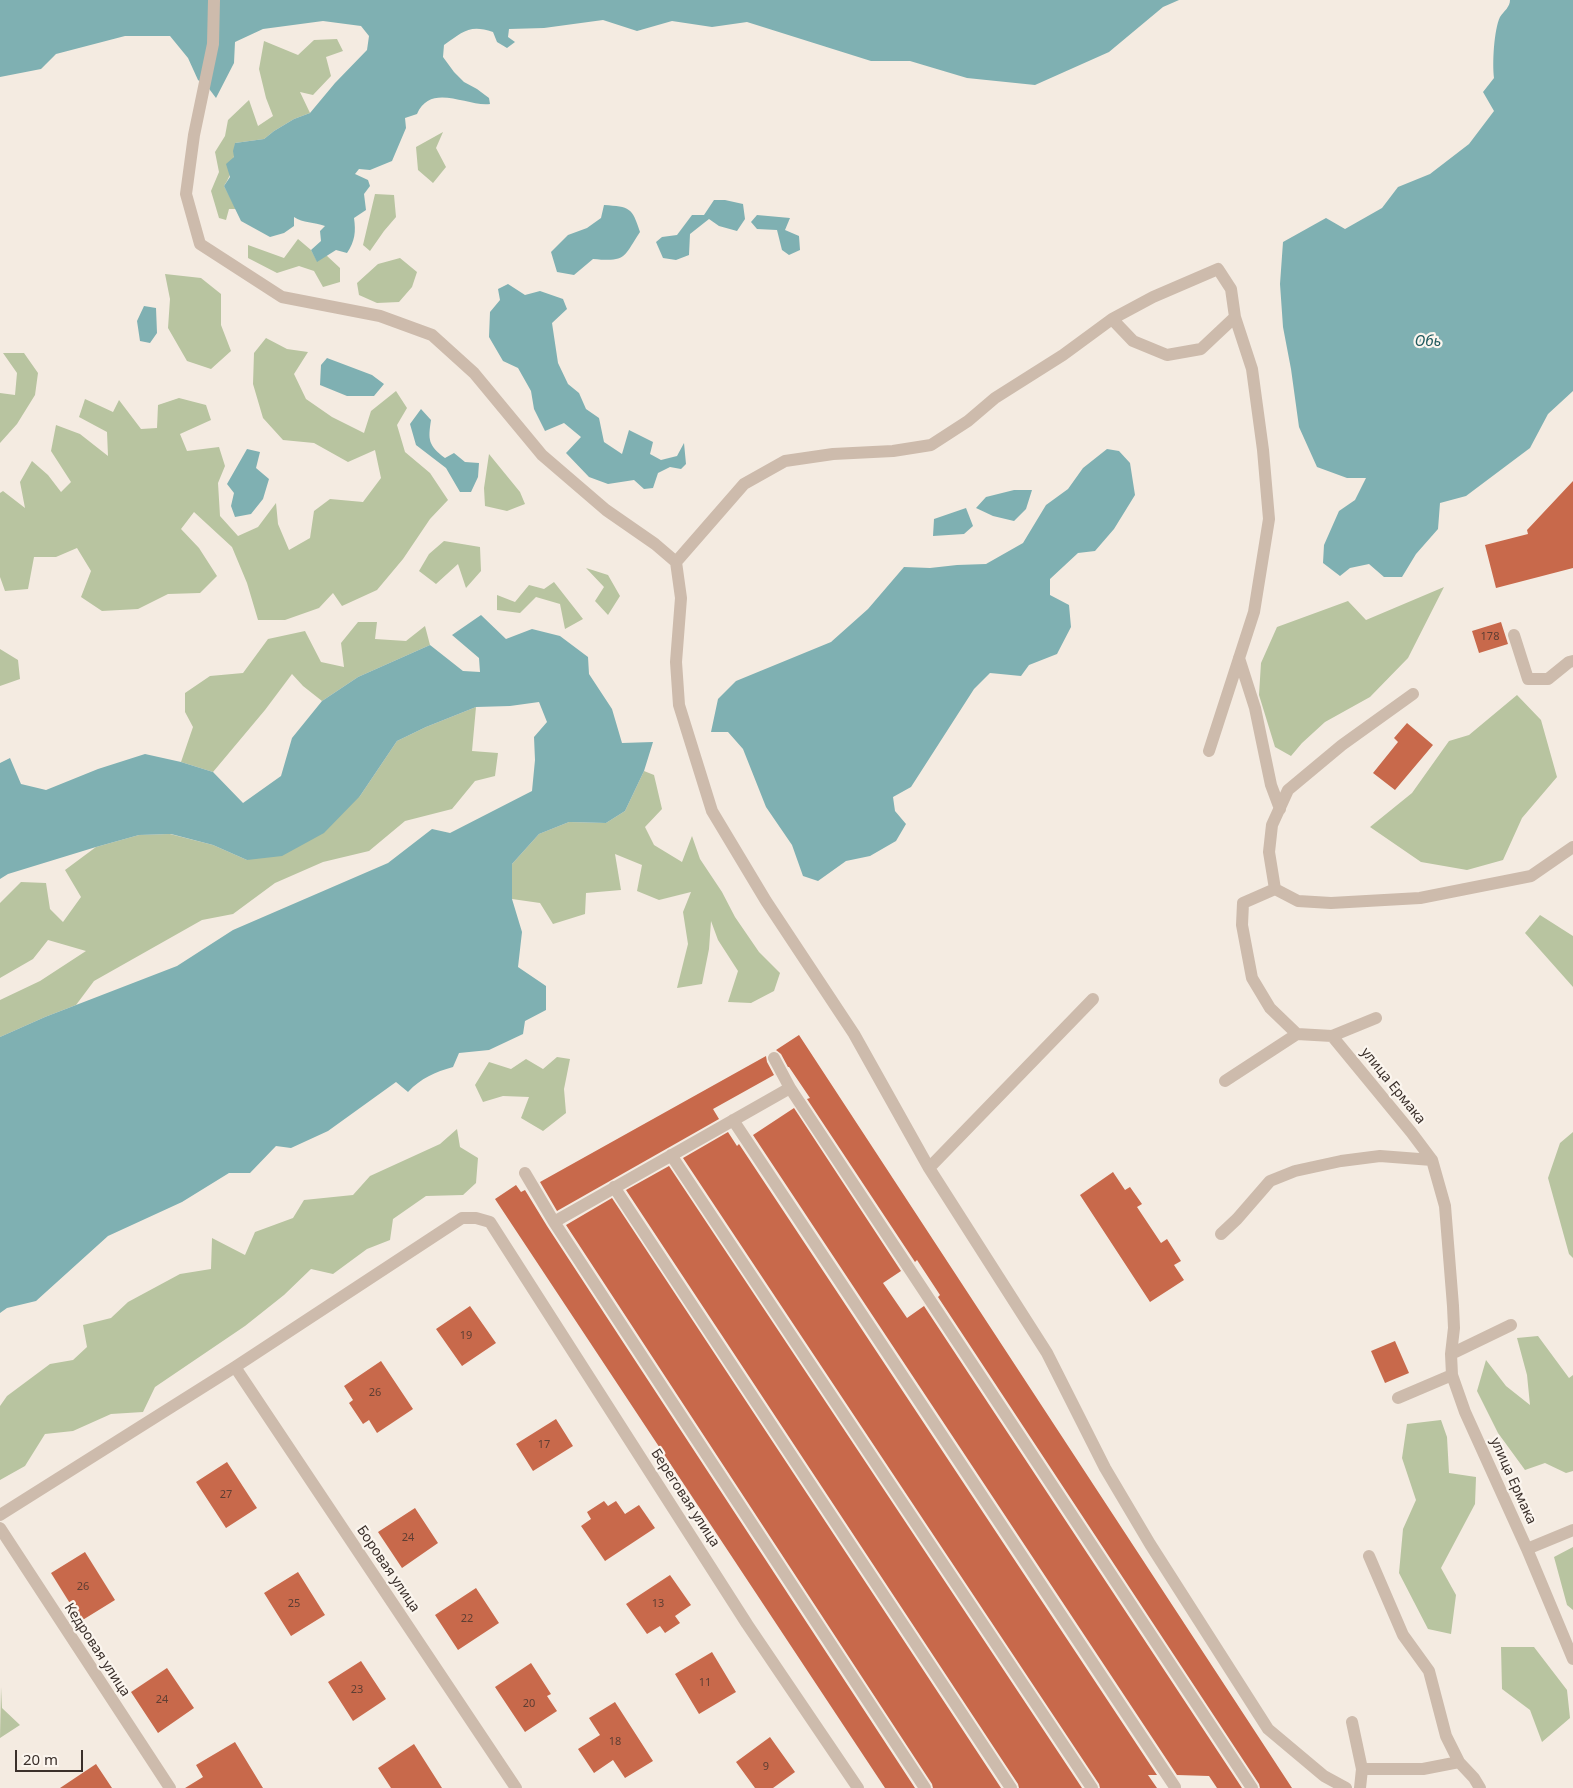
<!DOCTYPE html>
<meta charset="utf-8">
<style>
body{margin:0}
#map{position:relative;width:1573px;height:1788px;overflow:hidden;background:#f4ebe1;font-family:"Noto Sans",sans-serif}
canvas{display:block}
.scale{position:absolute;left:15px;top:1750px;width:68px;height:22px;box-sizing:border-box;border:2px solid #3b302b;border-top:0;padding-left:6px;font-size:15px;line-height:18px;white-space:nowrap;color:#3b302b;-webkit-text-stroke:4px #fbf5ee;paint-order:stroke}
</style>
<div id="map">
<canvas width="1573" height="1788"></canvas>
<div class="scale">20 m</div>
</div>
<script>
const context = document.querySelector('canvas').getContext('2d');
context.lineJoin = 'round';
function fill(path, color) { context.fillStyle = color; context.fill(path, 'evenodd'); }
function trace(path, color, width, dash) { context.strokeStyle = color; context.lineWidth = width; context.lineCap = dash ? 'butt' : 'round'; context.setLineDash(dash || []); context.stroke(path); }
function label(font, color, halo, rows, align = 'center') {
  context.font = font + ' "Noto Sans",sans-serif'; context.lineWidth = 4.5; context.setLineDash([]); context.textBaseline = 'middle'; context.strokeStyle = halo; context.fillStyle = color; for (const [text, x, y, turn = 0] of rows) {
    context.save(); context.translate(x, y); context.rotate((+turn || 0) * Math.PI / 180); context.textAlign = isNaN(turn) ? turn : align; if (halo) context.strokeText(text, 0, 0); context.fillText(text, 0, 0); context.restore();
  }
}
fill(new Path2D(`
 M 337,39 L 343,51 L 326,57 L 331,76 L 313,95 L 300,92 L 310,113 L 294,119 L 274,131 L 264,139 L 235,143 C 234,159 233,173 224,186 L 236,209 L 229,209 L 226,220 L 219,218 L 211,191 L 219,172 L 215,152 L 225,136 L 228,120 L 249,100 L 258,126 L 273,116 L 266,98 L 259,69 L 264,41 L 298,55 L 314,40 Z
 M 443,132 L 436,148 L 446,167 L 433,183 L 418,170 L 416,147 Z
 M 375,194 L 394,195 L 396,217 L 384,231 L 370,251 L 363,245 Z
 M 298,239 L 311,250 L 317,261 L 326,255 L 340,268 L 340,282 L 323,287 L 314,271 L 299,266 L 277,273 L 248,258 L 248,245 L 284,258 Z
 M 400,258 L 417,272 L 412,287 L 399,302 L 377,303 L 359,295 L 357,283 L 378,264 Z
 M 165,274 L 201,278 L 221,294 L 221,325 L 231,351 L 211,369 L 187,361 L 168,328 L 170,299 Z
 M 266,338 L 287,349 L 308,352 L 294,374 L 306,399 L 332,417 L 364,433 L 371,411 L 396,391 L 407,408 L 397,425 L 405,452 L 430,473 L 448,500 L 430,519 L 403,559 L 377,590 L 342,606 L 333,593 L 319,608 L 285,620 L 258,620 L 247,583 L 232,547 L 194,512 L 181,529 L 199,548 L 217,576 L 200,593 L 168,594 L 138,609 L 102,611 L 81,597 L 91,571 L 77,548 L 56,557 L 34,557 L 28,589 L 5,591 L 0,577 L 0,493 L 3,491 L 25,508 L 20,482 L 32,461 L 48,475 L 61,492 L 71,482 L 51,451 L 56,425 L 80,434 L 108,456 L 107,432 L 79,417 L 85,399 L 113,412 L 119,400 L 141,429 L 157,428 L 158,405 L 179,398 L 206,405 L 211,420 L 180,434 L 187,451 L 219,447 L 225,466 L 218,483 L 220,516 L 238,536 L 258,527 L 276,503 L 278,524 L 289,550 L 310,538 L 314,511 L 330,499 L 363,502 L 381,478 L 375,450 L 348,462 L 314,443 L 283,440 L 263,418 L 253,384 L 254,353 Z
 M 3,353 L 24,353 L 38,373 L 35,395 L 17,424 L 0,443 L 0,393 L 15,395 L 17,373 Z
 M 489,454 L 520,492 L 525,504 L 507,511 L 485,506 L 484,488 Z
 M 444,541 L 480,547 L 481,571 L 466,588 L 458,564 L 436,584 L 419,571 L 429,554 Z
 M 586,568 L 608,575 L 620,596 L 608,615 L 595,601 L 604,587 Z
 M 554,582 L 583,619 L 565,629 L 560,604 L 536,597 L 520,613 L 497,610 L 497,595 L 515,602 L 529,585 L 544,589 Z
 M 1444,587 L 1408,658 L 1370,697 L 1325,722 L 1302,743 L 1291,756 L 1275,747 L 1259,695 L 1261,663 L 1277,627 L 1348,601 L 1366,620 Z
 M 358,622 L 377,622 L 375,639 L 406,641 L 425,626 L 430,645 L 358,677 L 322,701 L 303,686 L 292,674 L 265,710 L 213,772 L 181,762 L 193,727 L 185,712 L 185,693 L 210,676 L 243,673 L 268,639 L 305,631 L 321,662 L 344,667 L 341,643 Z
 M 0,649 L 18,660 L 20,679 L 0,686 Z
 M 1517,695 L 1541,720 L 1557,777 L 1522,818 L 1503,860 L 1467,870 L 1421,862 L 1370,827 L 1412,793 L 1449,741 L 1469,735 Z
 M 476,707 L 472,751 L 498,753 L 495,776 L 475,781 L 452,809 L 405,821 L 369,851 L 323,862 L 275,883 L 233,914 L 202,920 L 94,981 L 76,1005 L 45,1017 L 0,1037 L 0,1000 L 40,981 L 86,951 L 48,940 L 33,959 L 0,978 L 0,903 L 21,882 L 46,883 L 50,909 L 63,922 L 81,897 L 65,870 L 96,847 L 139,835 L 170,834 L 213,845 L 247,860 L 360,796 L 397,741 L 426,727 Z
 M 644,771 L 654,775 L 662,809 L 645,827 L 654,845 L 682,862 L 692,836 L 700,859 L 722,892 L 735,917 L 759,952 L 780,973 L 774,991 L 751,1003 L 728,1002 L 738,971 L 718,940 L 711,921 L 709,949 L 702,984 L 677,988 L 688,944 L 683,912 L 691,892 L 659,900 L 637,891 L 642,865 L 615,854 L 621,890 L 586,893 L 585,914 L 553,924 L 540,903 L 512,899 L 512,864 L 539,834 L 569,822 L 606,823 L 625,811 Z
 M 1540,915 L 1573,936 L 1573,987 L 1525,933 Z
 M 557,1057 L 570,1059 L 564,1089 L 566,1113 L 543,1131 L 521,1118 L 529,1097 L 503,1096 L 483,1102 L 475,1085 L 489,1062 L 511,1069 L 526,1059 L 543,1069 Z
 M 457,1129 L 460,1147 L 478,1158 L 476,1183 L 463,1195 L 426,1196 L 393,1219 L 390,1240 L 367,1249 L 333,1274 L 311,1269 L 284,1295 L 245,1326 L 155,1387 L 143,1412 L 111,1414 L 73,1431 L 45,1434 L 25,1466 L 0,1480 L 0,1406 L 7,1396 L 50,1364 L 73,1360 L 87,1347 L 83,1325 L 111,1318 L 128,1302 L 180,1274 L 211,1269 L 212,1238 L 245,1255 L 255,1232 L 293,1218 L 304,1200 L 353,1195 L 370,1176 L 440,1144 Z
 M 1573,1132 L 1573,1258 L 1569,1254 L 1548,1178 L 1560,1143 Z
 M 1538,1336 L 1569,1378 L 1573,1375 L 1573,1471 L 1566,1473 L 1545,1463 L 1525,1470 L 1498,1433 L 1477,1391 L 1486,1360 L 1506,1386 L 1530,1405 L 1527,1375 L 1517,1338 Z
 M 1441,1420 L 1447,1437 L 1449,1473 L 1476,1477 L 1475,1504 L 1441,1568 L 1456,1595 L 1451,1634 L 1428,1629 L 1399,1573 L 1403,1529 L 1416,1500 L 1402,1458 L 1407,1424 Z
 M 1573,1547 L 1573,1610 L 1567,1605 L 1554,1557 Z
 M 1501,1647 L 1534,1647 L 1567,1690 L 1570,1718 L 1542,1742 L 1530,1710 L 1502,1689 Z
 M 1,1687 L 2,1708 L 20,1725 L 0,1738 Z`), '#b8c4a0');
fill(new Path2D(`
 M 0,0 L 1179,0 L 1163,7 L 1109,52 L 1035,85 L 967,78 L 910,61 L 871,61 L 747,22 L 712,27 L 672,21 L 637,31 L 603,20 L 544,28 L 509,29 L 508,37 L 515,42 L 507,48 L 497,42 L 493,32 C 469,24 463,32 444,45 L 443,57 L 454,72 L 464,82 L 477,89 L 489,98 L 490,104 C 467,107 431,82 417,114 L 405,118 L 406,128 L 392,161 L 370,170 L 359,169 L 355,174 L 368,180 L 370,186 L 364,194 L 366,210 L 354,218 C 356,232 355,241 347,253 L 336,250 L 317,262 L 311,250 L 321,241 L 320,231 L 325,226 C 314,222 303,223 294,217 L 294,226 L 284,233 L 270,237 L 241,221 L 224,186 L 230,177 L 226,164 L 234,157 L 233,151 L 235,143 L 264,139 L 274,131 L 294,119 L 310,113 L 335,83 L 367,50 L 369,36 L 361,26 L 323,21 L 263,29 L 235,42 L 234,63 L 216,98 L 207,86 L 198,80 L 188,58 L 170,36 L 125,36 L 56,54 L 41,69 L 0,77 Z
 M 1510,0 L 1573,0 L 1573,391 L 1548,414 L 1530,448 L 1466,496 L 1440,503 L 1438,529 L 1416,554 L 1402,577 L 1384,577 L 1369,564 L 1350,568 L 1340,576 L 1323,563 L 1324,545 L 1339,511 L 1355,500 L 1366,478 L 1347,478 L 1317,467 L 1299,427 L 1291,369 L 1283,327 L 1280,284 L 1283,242 L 1326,218 L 1345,229 L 1382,208 L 1398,187 L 1430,174 L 1469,144 L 1494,111 L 1483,92 L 1494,78 C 1492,64 1494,29 1500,17 C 1504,11 1510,7 1510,0 Z
 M 714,200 L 725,200 L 743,204 L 745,219 L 737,231 L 719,226 L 709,219 L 690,234 L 689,255 L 676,260 L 663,258 L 656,242 L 662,237 L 677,235 L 692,215 L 704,215 Z
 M 604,205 C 630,207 632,207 640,232 C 623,258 626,262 593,259 L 574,275 L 557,272 L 551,252 L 568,235 L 587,228 L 601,218 Z
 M 757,215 L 790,218 L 785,230 L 799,236 L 800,250 L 789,255 L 782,250 L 777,230 L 757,229 L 751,222 Z
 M 508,284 L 525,295 L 540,291 L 563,299 L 567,309 L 552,323 L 558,363 L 568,384 L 579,393 L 586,409 L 599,418 L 604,442 L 622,454 L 629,430 L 653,442 L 650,454 L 661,460 L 677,456 L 684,443 L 686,464 L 681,469 L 670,467 L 658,473 L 653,488 L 644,489 L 634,480 L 608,484 L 589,477 L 566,453 L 581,437 L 564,423 L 545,431 L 534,409 L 531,391 L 518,368 L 503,361 L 489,337 L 490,312 L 500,300 L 498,289 Z
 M 144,306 L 156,308 L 157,333 L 150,343 L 140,341 L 137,321 Z
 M 327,358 L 372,375 L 384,384 L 374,396 L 347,396 L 320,385 L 321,365 Z
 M 421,409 L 431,420 C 428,440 428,445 445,458 L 454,453 L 465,462 L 479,463 L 478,477 L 471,492 L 460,492 L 446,468 L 416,445 L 410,424 Z
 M 247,449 L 260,452 L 256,468 L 269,479 L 263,499 L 251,514 L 235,517 L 231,506 L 234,493 L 227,484 Z
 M 1107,449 L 1119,451 L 1130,463 L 1135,495 L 1114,529 L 1095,551 L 1078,553 L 1050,579 L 1050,595 L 1069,605 L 1071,627 L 1057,654 L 1029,665 L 1021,676 L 990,673 L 974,689 L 911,787 L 893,797 L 895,811 L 906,824 L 896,841 L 870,856 L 846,861 L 818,881 L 803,876 L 792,845 L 766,807 L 743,749 L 728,732 L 711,732 L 718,699 L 736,681 L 831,642 L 868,609 L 904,567 L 930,568 L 957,565 L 986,564 L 1023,543 L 1046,505 L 1068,489 L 1083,468 Z
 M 1014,490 L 1032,490 L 1026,509 L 1014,521 L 993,516 L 976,508 L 986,497 Z
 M 966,508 L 973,526 L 964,534 L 933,536 L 934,519 Z
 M 481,615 L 506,639 L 532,629 L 560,636 L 588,657 L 589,674 L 612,709 L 622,743 L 653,742 L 644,771 L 625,811 L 606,823 L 569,822 L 539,834 L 512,864 L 512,899 L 522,932 L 518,967 L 546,986 L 546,1010 L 525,1021 L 523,1034 L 489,1050 L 459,1053 L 453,1067 C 435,1072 421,1078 408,1092 L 396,1082 L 328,1131 L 291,1148 L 276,1146 L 250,1173 L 229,1173 L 182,1202 L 108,1236 L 36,1301 L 7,1308 L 0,1313 L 0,1037 L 45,1017 L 177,966 L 233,930 L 388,863 L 432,829 L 450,833 L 532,791 L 535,760 L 534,737 L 547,722 L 539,702 L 510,706 L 476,707 L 426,727 L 397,741 L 360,796 L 324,833 L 282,856 L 247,860 L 213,845 L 171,834 L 139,835 L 96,847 L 8,874 L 0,879 L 0,763 L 10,758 L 21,784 L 46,790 L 98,769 L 145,754 L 181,762 L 213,772 L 243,803 L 281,776 L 292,738 L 322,701 L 358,677 L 430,645 L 463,671 L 480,672 L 479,658 L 452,635 Z`), '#7fb0b2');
fill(new Path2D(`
 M 1573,481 L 1573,568 L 1496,588 L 1485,545 L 1528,534 L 1527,530 Z
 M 1501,622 L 1508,644 L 1479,653 L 1472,631 Z
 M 1407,723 L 1433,745 L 1395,790 L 1373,773 L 1398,742 L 1394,738 Z
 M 799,1035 L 1292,1788 L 1260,1788 L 1259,1784 L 938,1297 L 940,1295 L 917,1260 L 915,1262 L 807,1099 L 810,1098 L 789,1067 L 788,1067 L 781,1054 L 776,1050 Z
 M 766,1056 L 767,1062 L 774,1075 L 713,1109 L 719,1119 L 557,1211 L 540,1182 Z
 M 794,1108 L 901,1271 L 883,1283 L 907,1318 L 924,1306 L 1242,1788 L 1217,1788 L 1209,1776 L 1177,1775 L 753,1135 Z
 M 728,1132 L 737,1146 L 739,1144 L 1157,1775 L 1148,1775 L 1157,1788 L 1100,1788 L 1099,1784 L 683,1158 Z
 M 669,1166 L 1082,1788 L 1019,1788 L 1018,1784 L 626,1190 Z
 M 1113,1172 L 1125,1190 L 1130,1187 L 1142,1204 L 1137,1207 L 1161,1243 L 1167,1239 L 1181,1261 L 1174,1265 L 1184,1280 L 1150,1302 L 1080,1195 Z
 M 516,1185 L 521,1192 L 525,1190 L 547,1226 L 915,1788 L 885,1788 L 495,1199 Z
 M 612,1198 L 1001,1788 L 933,1788 L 932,1784 L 566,1225 Z
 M 470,1306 L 496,1343 L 462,1366 L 436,1329 Z
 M 1395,1341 L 1409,1373 L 1385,1383 L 1371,1351 Z
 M 381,1361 L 413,1409 L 377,1433 L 369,1420 L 363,1424 L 349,1403 L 353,1400 L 344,1386 Z
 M 556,1419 L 573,1446 L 533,1471 L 516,1444 Z
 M 227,1462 L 257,1508 L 226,1528 L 196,1482 Z
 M 604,1501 L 608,1506 L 616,1501 L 625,1514 L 639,1505 L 655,1528 L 605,1561 L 581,1526 L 591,1519 L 587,1512 Z
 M 415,1508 L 438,1543 L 402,1568 L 378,1532 Z
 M 85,1552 L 115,1600 L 81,1621 L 51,1573 Z
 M 298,1572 L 325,1615 L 291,1636 L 264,1593 Z
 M 670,1575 L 691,1605 L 675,1616 L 680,1623 L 665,1633 L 660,1626 L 647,1634 L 626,1604 Z
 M 476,1588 L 499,1623 L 458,1650 L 435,1615 Z
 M 712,1652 L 736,1692 L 699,1714 L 675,1674 Z
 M 361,1661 L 386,1699 L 353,1721 L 328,1682 Z
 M 531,1663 L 551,1694 L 547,1696 L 557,1711 L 525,1732 L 495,1687 Z
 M 167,1668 L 194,1708 L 158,1733 L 131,1692 Z
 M 615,1702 L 653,1761 L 625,1778 L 613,1760 L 594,1773 L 578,1749 L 600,1735 L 589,1718 Z
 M 770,1737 L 795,1772 L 773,1788 L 755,1788 L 736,1762 Z
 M 235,1742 L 263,1788 L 185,1788 L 203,1777 L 196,1765 Z
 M 414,1744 L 442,1788 L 391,1788 L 378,1768 Z
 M 96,1764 L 112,1788 L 60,1788 Z`), '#c8694b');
trace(new Path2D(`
 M 214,0 L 213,44 L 194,135 L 186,194 L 200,244 L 282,297 L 380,316 L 432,335 L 474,373 L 542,455 L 606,510 L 655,544 L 676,562 L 681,598 L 676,662 L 679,705 L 712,811 L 766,901 L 854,1034 L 929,1168 L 1047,1353 L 1105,1468 L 1150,1544 L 1268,1729 L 1324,1776 L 1346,1788
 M 1112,319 L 1133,341 L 1167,355 L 1201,349 L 1235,317
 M 676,562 L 744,484 L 785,461 L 833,454 L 893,451 L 931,445 L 968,421 L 995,398 L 1063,355 L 1112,319 L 1153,297 L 1218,269 L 1231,289 L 1235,317 L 1252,369 L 1263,450 L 1269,519 L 1254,612 L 1209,751
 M 1514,635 L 1528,679 L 1548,679 L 1569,662 L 1573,661
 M 1239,658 L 1255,708 L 1271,785 L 1280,809
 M 1573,847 L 1531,876 L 1420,898 L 1331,903 L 1298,901 L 1275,889 L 1243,903 L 1242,925 L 1252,978 L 1270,1008 L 1297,1034 L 1332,1036 L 1411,1132 L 1432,1160 L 1445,1206 L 1453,1306 L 1454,1328 L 1451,1354 L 1452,1375 L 1465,1412 L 1527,1549 L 1573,1659
 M 1275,889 L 1269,852 L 1272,825 L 1288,790 L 1342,745 L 1413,694
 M 1332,1036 L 1376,1018
 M 774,1058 L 790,1088 L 1252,1788
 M 1225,1081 L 1297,1034
 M 733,1120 L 1175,1787
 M 671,1155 L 1092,1788
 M 929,1168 L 1093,999
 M 525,1173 L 554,1222 L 925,1788
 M 614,1187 L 1011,1788
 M 554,1222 L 790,1088
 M 1221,1234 L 1237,1219 L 1270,1181 L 1295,1171 L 1341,1161 L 1380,1156 L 1432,1160
 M 1451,1354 L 1511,1325
 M 235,1367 L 516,1788
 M 1398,1398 L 1452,1375
 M 0,1515 L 235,1367 L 462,1218 L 476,1218 L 490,1222 L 747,1624 L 858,1788
 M 0,1528 L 170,1788
 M 1527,1549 L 1573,1530
 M 1369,1556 L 1403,1635 L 1429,1671 L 1446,1736 L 1459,1762 L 1474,1778 L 1480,1788
 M 1352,1722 L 1362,1769 L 1360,1788
 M 1362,1769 L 1423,1769 L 1459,1762`), '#cdbbac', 12);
label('11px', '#5e3e33', null, [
 ["178",1490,637],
 ["19",466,1336],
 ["26",375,1393],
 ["17",544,1445],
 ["27",226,1495],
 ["24",408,1538],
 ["26",83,1587],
 ["25",294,1604],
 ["13",658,1604],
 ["22",467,1619],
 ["11",705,1683],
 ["23",357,1690],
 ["24",162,1700],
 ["20",529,1704],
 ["18",615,1742],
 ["9",766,1767]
]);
label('14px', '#3b302b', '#fbf5ee', [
 ["улица Ермака",1393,1086,51],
 ["улица Ермака",1513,1481,66],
 ["Береговая улица",685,1498,57],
 ["Боровая улица",388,1569,56],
 ["Кедровая улица",97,1650,57]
]);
label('italic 15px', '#1f5a5e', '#fbf5ee', [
 ["Обь",1428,342]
]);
</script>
